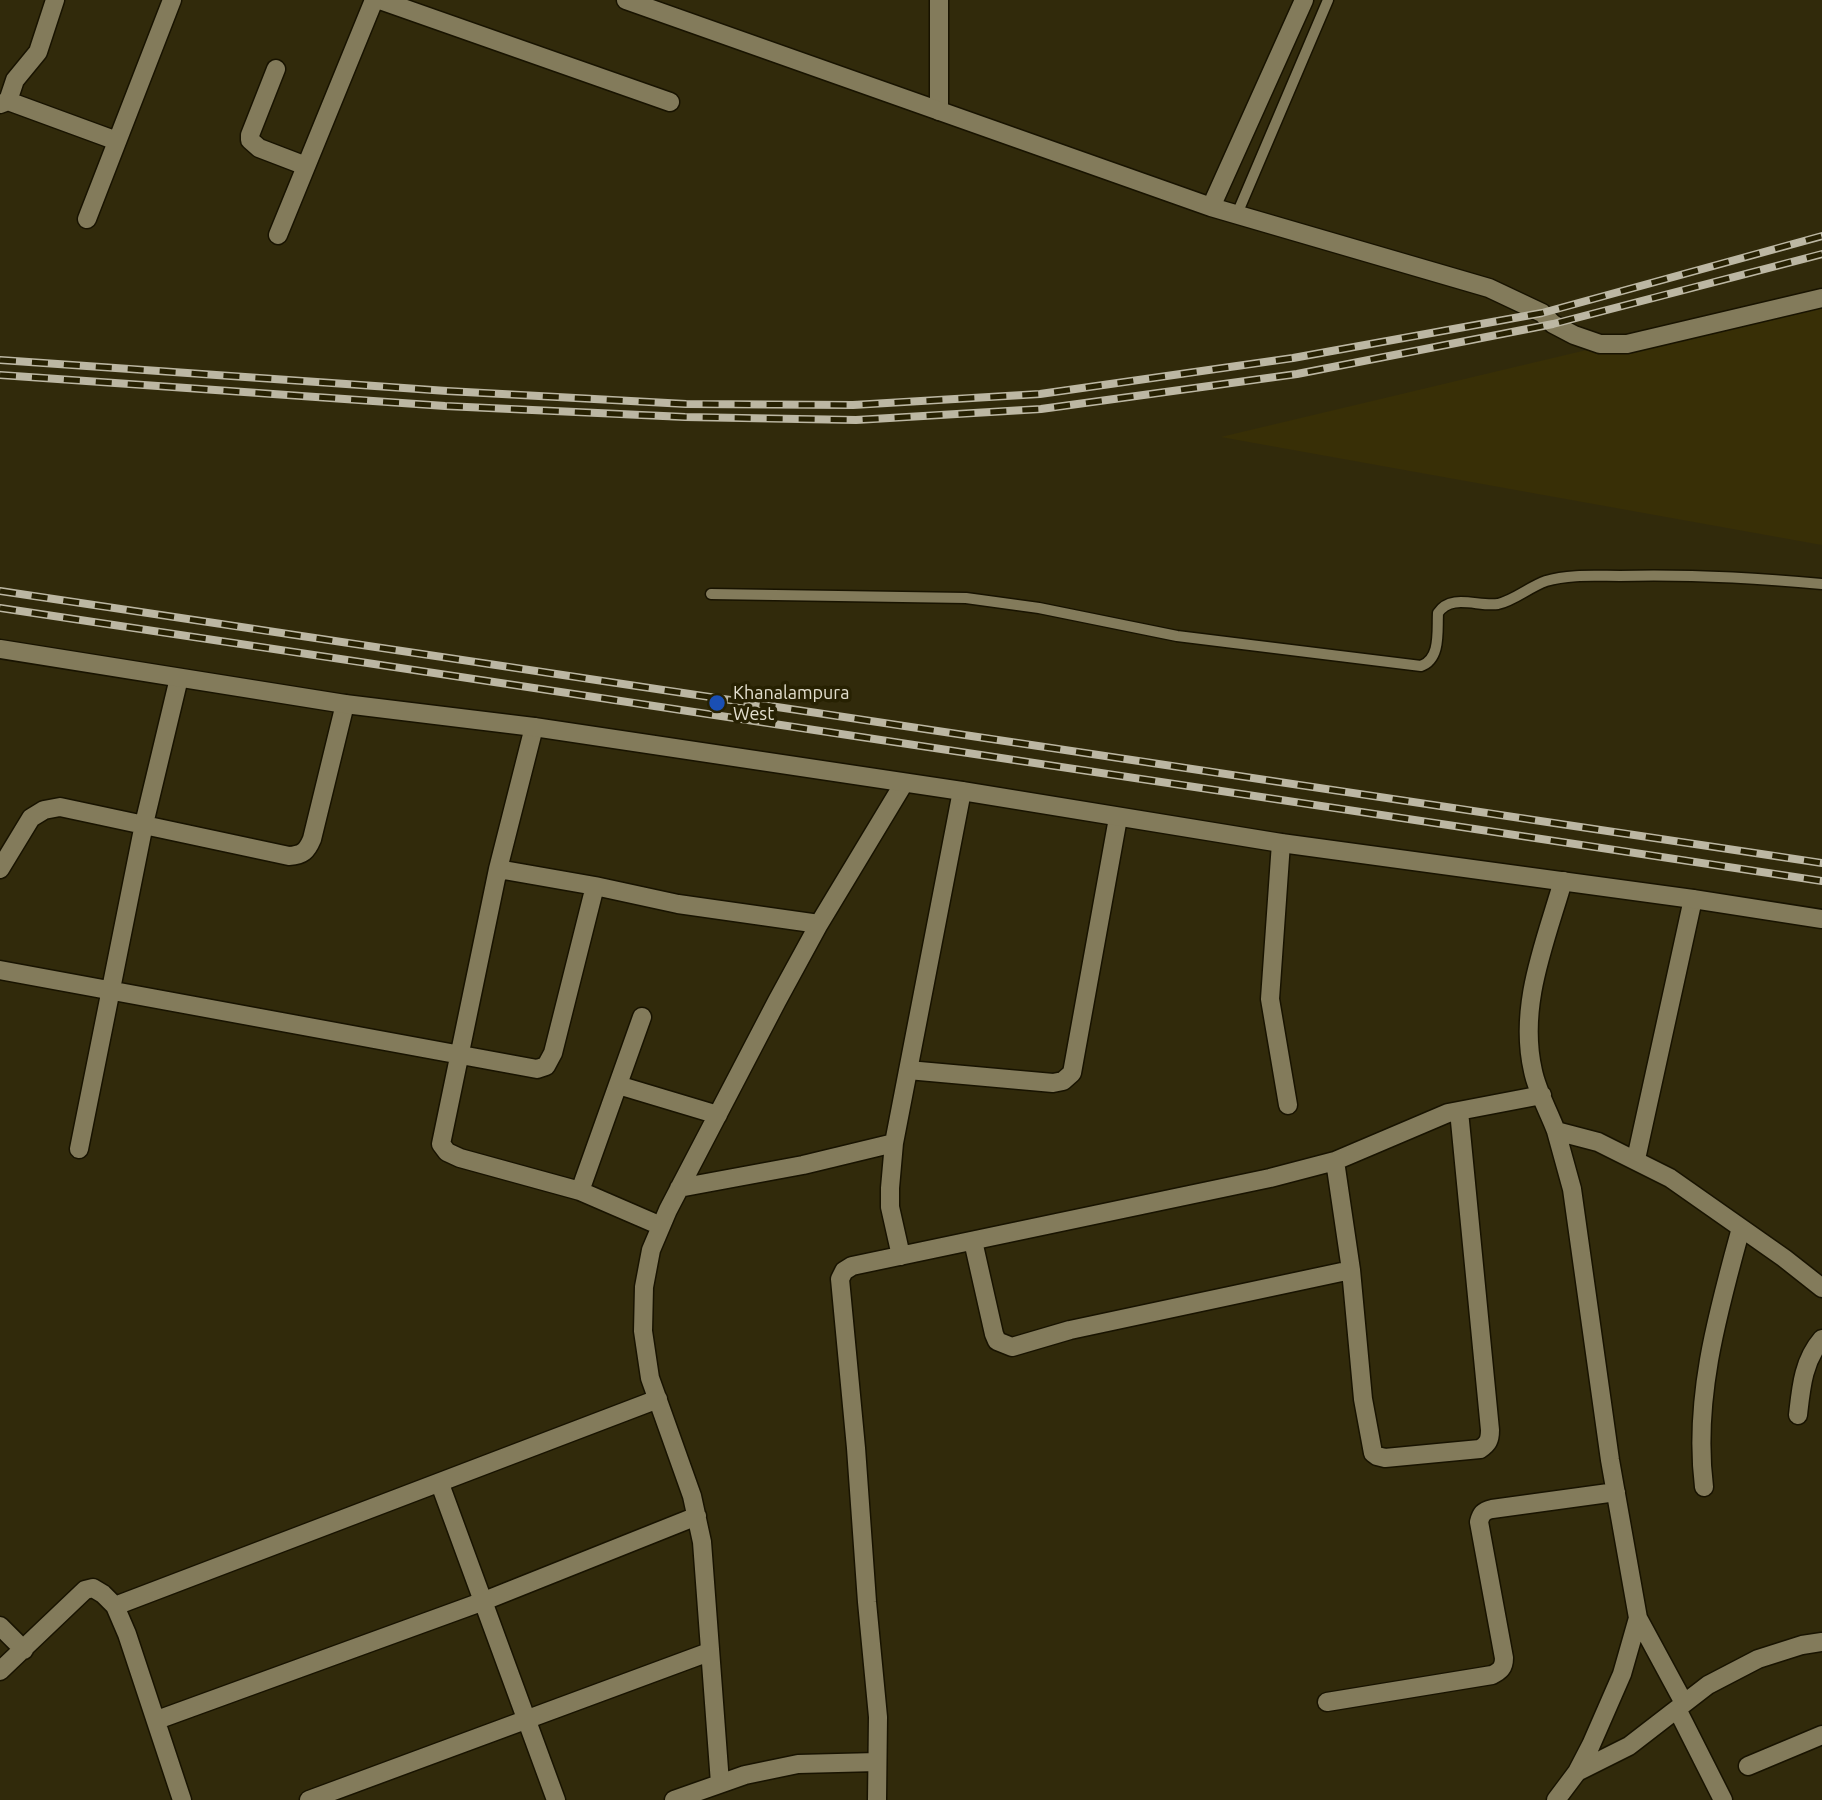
<!DOCTYPE html>
<style>
body{margin:0}
canvas{display:block;background:#312a0b}
</style>
<canvas width="1822" height="1800"></canvas>
<script>
const context = document.querySelector('canvas').getContext('2d');
context.lineJoin = 'round';
function fill(path, color) { context.fillStyle = color; context.fill(path, 'evenodd'); }
function trace(path, color, width, dash) { context.strokeStyle = color; context.lineWidth = width; context.lineCap = dash ? 'butt' : 'round'; context.setLineDash(dash || []); context.stroke(path); }
function label(font, color, halo, rows, align = 'center') {
  context.font = font + ' Ubuntu,sans-serif'; context.lineWidth = 7; context.setLineDash([]); context.textBaseline = 'middle'; context.strokeStyle = halo; context.fillStyle = color; for (const [text, x, y, turn = 0] of rows) {
    context.save(); context.translate(x, y); context.rotate((+turn || 0) * Math.PI / 180); context.textAlign = isNaN(turn) ? turn : align; if (halo) context.strokeText(text, 0, 0); context.fillText(text, 0, 0); context.restore();
  }
}
fill(new Path2D(`
 M 1822,294 L 1822,545 L 1221,437 Z`), '#382f06');
const service = new Path2D(`
 M 1237,214 L 1328,0
 M 711,594 L 966,598 L 1039,608 L 1177,636 L 1421,666 C 1441,659 1437,631 1438,613 C 1451,593 1478,607 1498,604 C 1515,600 1529,587 1546,581 C 1569,574 1596,576 1620,576 C 1688,574 1755,578 1822,584`);
const minor = new Path2D(`
 M 380,0 L 670,102
 M 276,69 L 250,135 L 250,140 L 259,148 L 306,166
 M 8,101 L 15,80 L 38,52 L 55,0
 M 0,104 L 8,101 L 117,141
 M 939,111 L 939,0
 M 87,219 L 172,0
 M 278,235 L 374,0
 M 534,727 L 498,869 L 441,1144 L 447,1152 L 460,1158 L 580,1191 L 661,1226
 M 1281,843 L 1270,999 L 1288,1105
 M 0,869 L 31,818 L 44,810 L 60,807 L 289,856 C 303,855 307,851 312,839 L 345,704
 M 498,869 L 595,886 L 678,904 L 819,924
 M 1563,881 C 1545,943 1518,1006 1533,1071 C 1537,1091 1549,1112 1556,1131 L 1598,1142 L 1670,1178 L 1784,1258 L 1822,1288
 M 0,970 L 537,1069 L 546,1066 L 553,1053 L 595,886
 M 908,1070 L 1053,1083 L 1063,1081 L 1072,1073 L 1118,818
 M 618,1085 L 718,1115
 M 79,1149 L 144,824 L 179,678
 M 1636,1159 L 1693,899
 M 1335,1161 L 1351,1270 L 1363,1399 L 1373,1453 L 1377,1456 L 1385,1458 L 1480,1449 C 1488,1444 1490,1440 1490,1430 L 1459,1111
 M 679,1188 L 803,1165 L 894,1143
 M 580,1191 L 642,1017
 M 973,1241 L 994,1334 L 997,1341 L 1012,1347 L 1070,1330 L 1351,1270
 M 901,1256 L 890,1207 L 890,1188 L 894,1143 L 962,791
 M 1798,1415 C 1801,1388 1803,1361 1822,1339
 M 440,1484 L 556,1800
 M 1704,1487 C 1693,1399 1718,1312 1741,1228
 M 115,1606 L 658,1399
 M 1638,1618 L 1684,1703
 M 0,1626 L 24,1650
 M 0,1671 L 85,1590 L 93,1588 L 103,1594 L 115,1606 L 127,1634 L 182,1800
 M 1327,1702 L 1492,1675 C 1500,1671 1504,1668 1504,1658 L 1479,1522 C 1481,1514 1483,1511 1492,1509 L 1616,1492
 M 1677,1709 L 1723,1800
 M 157,1720 L 484,1601 L 697,1516
 M 1748,1766 L 1822,1735
 M 1577,1772 L 1629,1746 L 1708,1685 L 1758,1659 L 1802,1645 L 1822,1642
 M 720,1783 L 702,1542 L 692,1496 L 650,1378 L 643,1331 L 644,1287 L 651,1250 L 668,1210 L 777,1001 L 819,924 L 904,783
 M 309,1800 L 709,1652
 M 674,1800 L 745,1775 L 798,1764 L 877,1762
 M 877,1800 L 878,1717 L 867,1602 L 856,1448 L 840,1279 L 844,1271 L 852,1266 L 1270,1178 L 1335,1161 L 1448,1113 L 1542,1095
 M 1556,1800 L 1577,1772 L 1591,1745 L 1622,1674 L 1638,1618 L 1610,1460 L 1572,1189 L 1556,1131`);
const tertiary = new Path2D(`
 M 626,0 L 1211,207 L 1304,0
 M 1211,207 L 1489,288 L 1542,313 L 1553,324 L 1574,335 L 1600,344 L 1627,344 L 1822,298`);
const secondary = new Path2D(`
 M 0,649 L 345,704 L 534,727 L 962,791 L 1281,843 L 1693,899 L 1822,919`);
trace(service, '#181300', 13);
trace(minor, '#181300', 21);
trace(tertiary, '#181300', 21);
trace(secondary, '#181300', 21);
trace(service, '#837b5b', 10);
trace(minor, '#837b5b', 18);
trace(tertiary, '#837b5b', 18);
trace(secondary, '#837b5b', 18);
const rail = new Path2D(`
 M 0,360 L 447,391 L 686,404 L 853,405 L 1040,394 L 1293,358 L 1542,313 L 1822,236
 M 0,375 L 445,406 L 685,417 L 856,420 L 1041,409 L 1297,374 L 1553,324 L 1822,254
 M 0,591 L 1822,863
 M 0,608 L 1822,881`);
trace(rail, '#bcb7a3', 8);
trace(rail, '#272102', 5, [16]);
for (const [x, y, r, color] of [
 [717,703,9,"#1a4fb4"]
]) { const dot = new Path2D(); dot.arc(x, y, r, 0, 2 * Math.PI); context.fillStyle = color; context.fill(dot); trace(dot, '#272102', 2.5); }
label('18px', '#e3dfce', '#272102', [
 ["Khanalampura",733,693],
 ["West",733,714]
], 'left');
</script>
